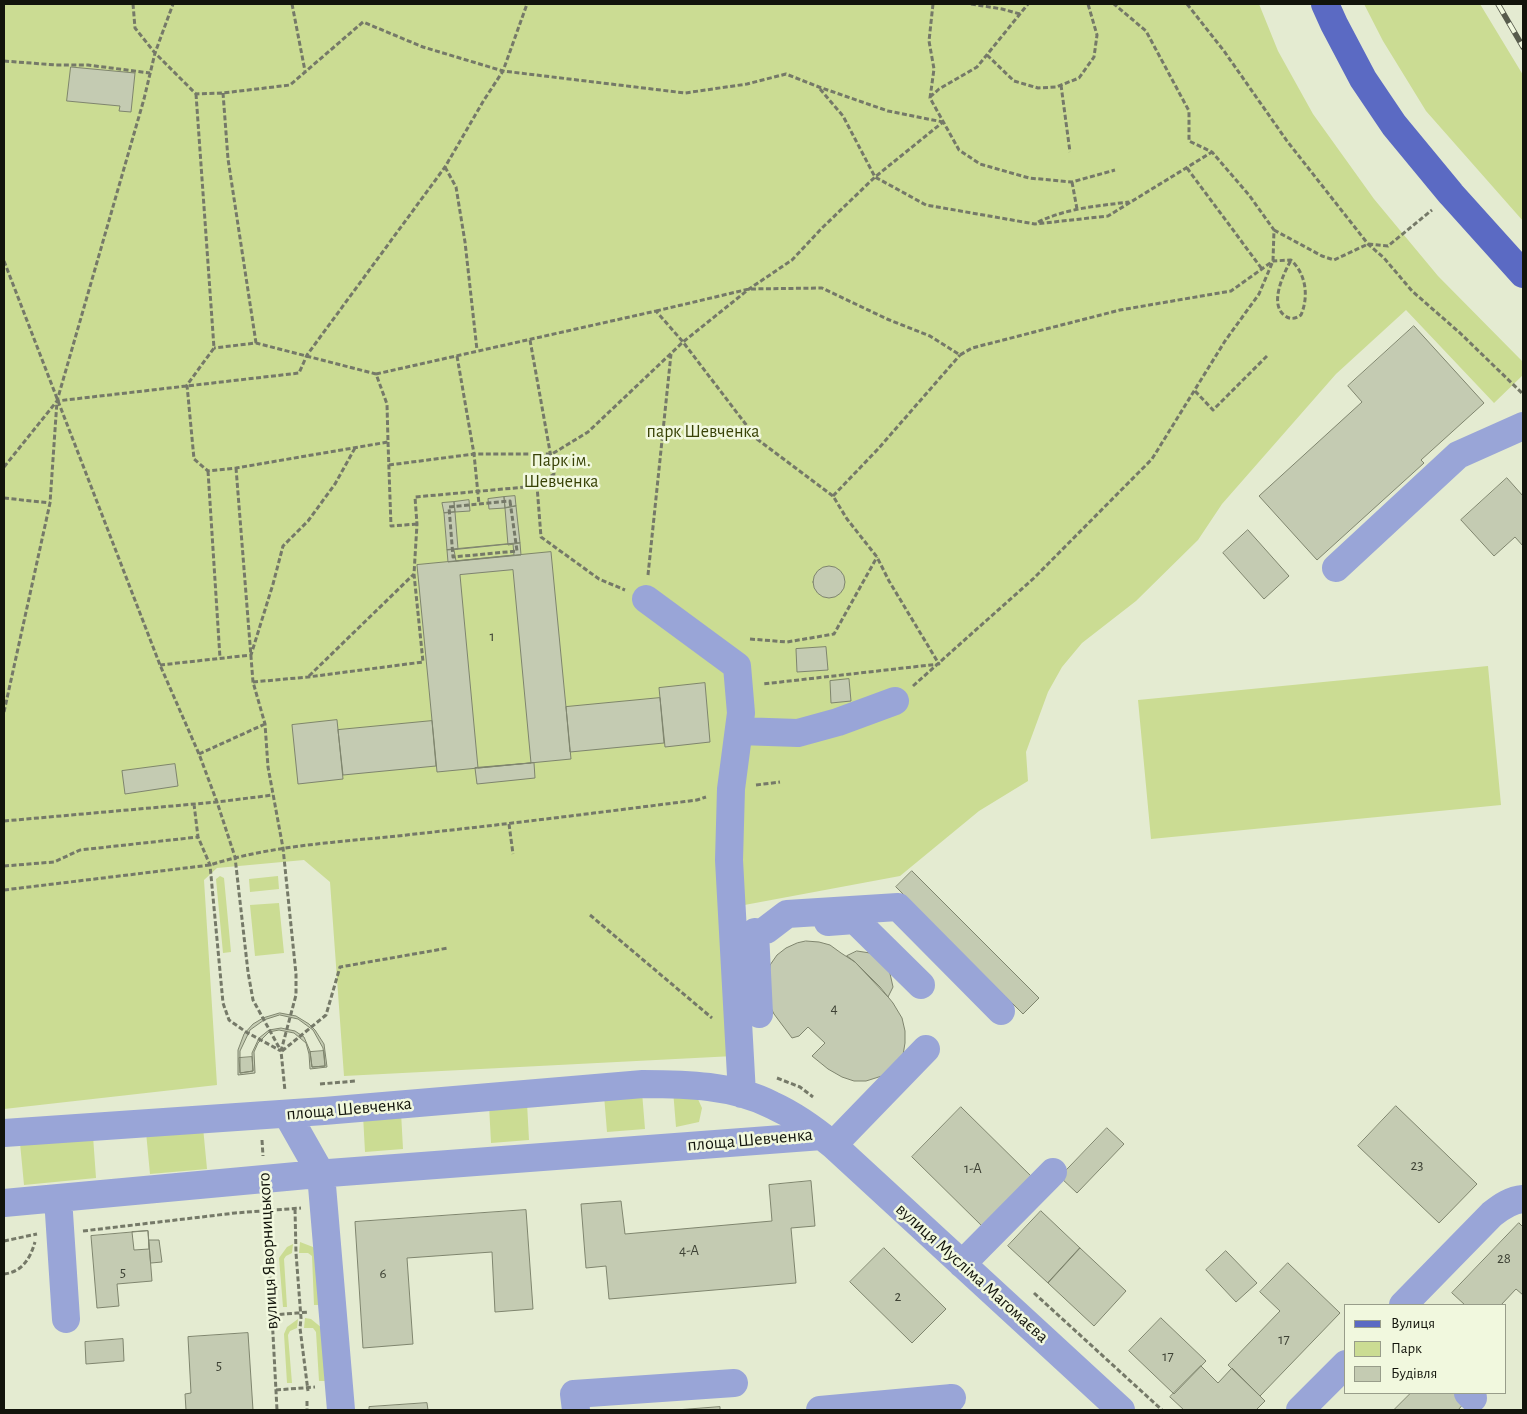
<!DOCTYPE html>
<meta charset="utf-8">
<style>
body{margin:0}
#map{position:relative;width:1527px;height:1414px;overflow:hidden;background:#e4ebd1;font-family:"Alegreya Sans",sans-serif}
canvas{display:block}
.frame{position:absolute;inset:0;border:5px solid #12140b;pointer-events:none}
.legend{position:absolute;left:1344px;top:1304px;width:162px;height:90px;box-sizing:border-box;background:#f1f8de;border:1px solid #989d8a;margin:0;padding:6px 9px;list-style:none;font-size:15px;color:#12140b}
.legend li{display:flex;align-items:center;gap:10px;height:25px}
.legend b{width:25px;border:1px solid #989d8a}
</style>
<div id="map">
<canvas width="1527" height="1414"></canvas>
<div class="frame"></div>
<ul class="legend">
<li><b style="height:6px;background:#5b6ac3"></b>Вулиця</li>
<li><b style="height:14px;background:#cbdc93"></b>Парк</li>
<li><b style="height:14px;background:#c4cbb2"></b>Будівля</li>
</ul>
</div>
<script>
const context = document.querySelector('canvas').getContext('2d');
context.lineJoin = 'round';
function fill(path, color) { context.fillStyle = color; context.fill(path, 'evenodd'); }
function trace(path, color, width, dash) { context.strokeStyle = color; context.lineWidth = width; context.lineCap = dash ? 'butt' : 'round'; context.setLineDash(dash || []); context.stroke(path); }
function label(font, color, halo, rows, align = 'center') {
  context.font = font + ' "Alegreya Sans",sans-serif'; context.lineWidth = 5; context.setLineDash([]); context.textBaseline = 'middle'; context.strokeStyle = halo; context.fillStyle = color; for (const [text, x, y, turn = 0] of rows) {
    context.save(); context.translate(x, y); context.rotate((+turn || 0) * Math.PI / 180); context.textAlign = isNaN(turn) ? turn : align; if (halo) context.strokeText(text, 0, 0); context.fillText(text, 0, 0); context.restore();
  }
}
fill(new Path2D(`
 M 4,4 L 1259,4 L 1278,51 L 1313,114 L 1374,199 L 1438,276 L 1523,362 L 1523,375 L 1494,403 L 1406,310 L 1336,374 L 1222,504 L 1198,540 L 1136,601 L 1082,643 L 1062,667 L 1048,692 L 1026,752 L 1028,781 L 979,811 L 900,876 L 723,909 L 734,1056 L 344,1076 L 330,882 L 304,860 L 217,868 L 204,880 L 217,1085 L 4,1109 Z
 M 1364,4 L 1480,4 L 1523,75 L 1523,221 L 1426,111 L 1383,41 Z
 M 1488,666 L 1501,805 L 1151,839 L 1138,700 Z
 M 220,876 L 224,878 L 231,952 L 223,953 L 216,879 Z
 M 278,876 L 279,889 L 250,892 L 249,879 Z
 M 279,903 L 284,953 L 255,956 L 250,905 Z
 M 673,1090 L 697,1097 L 702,1108 L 699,1122 L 676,1127 Z
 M 642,1092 L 645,1129 L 607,1132 L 604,1095 Z
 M 527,1103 L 529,1140 L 491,1143 L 489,1105 Z
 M 401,1112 L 403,1149 L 365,1152 L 363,1115 Z
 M 203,1127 L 207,1169 L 150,1174 L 146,1132 Z
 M 93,1136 L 96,1178 L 24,1185 L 20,1143 Z
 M 300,1242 L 313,1247 L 318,1252 L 320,1305 L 314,1305 L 312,1256 L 308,1253 L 299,1253 Z
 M 293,1244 L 292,1253 L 286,1256 L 284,1259 L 287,1307 L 283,1307 L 279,1258 L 287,1247 Z
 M 305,1318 L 311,1319 L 322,1328 L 325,1381 L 319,1381 L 316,1332 L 313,1328 L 304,1328 Z
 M 298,1319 L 297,1328 L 290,1331 L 288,1335 L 292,1383 L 287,1383 L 284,1334 L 287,1327 Z`), '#cbdc93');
const building = new Path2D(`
 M 71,67 L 135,73 L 131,112 L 119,111 L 120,106 L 67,101 Z
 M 1414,326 L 1484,403 L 1421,460 L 1424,463 L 1317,560 L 1259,496 L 1362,402 L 1348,386 Z
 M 1507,478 L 1523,496 L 1523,546 L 1515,537 L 1494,556 L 1461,520 Z
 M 515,496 L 516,506 L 505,508 L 504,497 Z
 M 504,497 L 505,508 L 489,509 L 488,499 Z
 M 469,500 L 470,511 L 455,512 L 454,502 Z
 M 454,502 L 455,512 L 444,513 L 442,503 Z
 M 516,506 L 520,543 L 508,545 L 505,508 Z
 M 455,512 L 458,549 L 447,550 L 444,513 Z
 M 1248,530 L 1289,576 L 1264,599 L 1223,553 Z
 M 520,543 L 521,555 L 448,562 L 447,550 Z
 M 513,544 L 514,555 L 456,561 L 454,550 Z
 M 551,552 L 571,759 L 437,772 L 417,565 Z
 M813 582a16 16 0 1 1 32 0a16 16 0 1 1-32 0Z
 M 513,570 L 531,763 L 478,768 L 460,575 Z
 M 826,647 L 828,670 L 797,672 L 796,649 Z
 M 849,679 L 851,701 L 831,703 L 830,681 Z
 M 705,683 L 710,742 L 665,747 L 659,688 Z
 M 660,698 L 664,743 L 570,752 L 566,707 Z
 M 337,720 L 343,779 L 298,784 L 292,725 Z
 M 432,721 L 436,766 L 343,775 L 338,730 Z
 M 534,763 L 535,778 L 477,784 L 475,768 Z
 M 175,764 L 178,786 L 125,794 L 122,771 Z
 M 912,871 L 1039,998 L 1023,1014 L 896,887 Z
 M 806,941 L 819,942 L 830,945 L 841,953 L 855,962 L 880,987 L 893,1003 L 902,1018 L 905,1031 L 905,1043 L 903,1055 L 885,1075 L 866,1081 L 854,1081 L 842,1077 L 828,1069 L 812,1056 L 825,1043 L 808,1027 L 799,1036 L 792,1038 L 774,1014 L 767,1000 L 770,965 L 777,955 L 786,948 L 797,943 Z
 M 857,951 L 870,953 L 889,969 L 893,987 L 888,997 L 855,962 L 847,956 Z
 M 280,1013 L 296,1016 L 309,1024 L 315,1030 L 324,1044 L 327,1067 L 310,1069 L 309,1054 L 306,1043 L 294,1033 L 279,1030 L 269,1032 L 258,1043 L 254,1052 L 255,1073 L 238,1075 L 238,1050 L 244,1034 L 253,1024 L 263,1018 Z
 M 280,1015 L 298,1019 L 313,1030 L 323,1048 L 325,1066 L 312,1067 L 310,1051 L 304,1037 L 295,1031 L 281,1028 L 269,1030 L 259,1038 L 252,1053 L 253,1071 L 240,1073 L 240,1051 L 250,1030 L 264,1020 Z
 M 324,1051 L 325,1066 L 312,1067 L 310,1052 Z
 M 252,1057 L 253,1071 L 240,1073 L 239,1058 Z
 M 1396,1106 L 1477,1184 L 1439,1223 L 1358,1146 Z
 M 961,1107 L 1034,1179 L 985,1229 L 912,1157 Z
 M 1107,1128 L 1124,1144 L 1077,1193 L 1060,1177 Z
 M 811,1181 L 815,1226 L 791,1228 L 796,1283 L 609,1299 L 606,1266 L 586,1268 L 581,1204 L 621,1201 L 625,1234 L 772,1221 L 769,1185 Z
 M 526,1210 L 533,1309 L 495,1312 L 492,1252 L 407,1258 L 413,1344 L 363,1348 L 355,1222 Z
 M 1041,1211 L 1080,1248 L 1048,1283 L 1008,1246 Z
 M 1519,1223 L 1523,1227 L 1523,1295 L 1516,1289 L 1501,1305 L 1465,1305 L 1452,1293 Z
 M 148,1231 L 152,1281 L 117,1284 L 119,1306 L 97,1308 L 91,1236 Z
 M 148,1231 L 149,1249 L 134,1250 L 132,1232 Z
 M 149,1240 L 159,1240 L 162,1262 L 151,1263 Z
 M 884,1248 L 946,1309 L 912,1343 L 850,1282 Z
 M 1080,1248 L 1126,1291 L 1094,1326 L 1048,1283 Z
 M 1226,1251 L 1257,1283 L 1236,1302 L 1206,1270 Z
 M 1288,1263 L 1340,1313 L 1260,1396 L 1228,1365 L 1280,1311 L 1260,1292 Z
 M 1161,1318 L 1206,1361 L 1174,1394 L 1129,1351 Z
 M 248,1333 L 253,1410 L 186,1410 L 185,1394 L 191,1393 L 188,1337 Z
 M 123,1339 L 124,1361 L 86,1364 L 85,1342 Z
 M 1201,1366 L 1218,1383 L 1232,1368 L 1265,1401 L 1256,1410 L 1184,1410 L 1170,1397 Z
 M 1411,1393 L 1458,1393 L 1466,1401 L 1458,1410 L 1394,1410 Z
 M 427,1403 L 428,1410 L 369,1410 L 369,1407 Z
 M 720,1407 L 720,1410 L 676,1410 Z`);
fill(building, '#c4cbb2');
trace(building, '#7f856e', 1);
trace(new Path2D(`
 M 133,4 L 135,28 L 155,53 L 196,94 L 223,93 L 290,85 L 363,22 L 423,47 L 503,71 L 685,93 L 747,84 L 786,74 L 819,87 L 888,111 L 943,122
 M 292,4 L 305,71
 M 933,4 L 929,41 L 934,69 L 930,98 L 959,150 L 980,164 L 1029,178 L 1072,182 L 1115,170
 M 971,4 L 1002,9 L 1020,14
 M 1187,4 L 1224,51 L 1287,141 L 1368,244 L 1384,258 L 1412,291 L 1460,333 L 1523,394
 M 987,55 L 1014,81 L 1038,88 L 1056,87 L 1079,78 L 1094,57 L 1097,35 L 1088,4
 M 4,61 L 56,65 L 88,65 L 150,73
 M 1061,85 L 1070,152
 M 820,89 L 843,116 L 875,177 L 926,205 L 1035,224 L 1108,216 L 1212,152
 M 223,93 L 228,159 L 256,343
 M 196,94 L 214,348 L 187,385 L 194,459 L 208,471 L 236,468 L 388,442 L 387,404 L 376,374 L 256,343 L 214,348
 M 930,97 L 939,89 L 977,67 L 1028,4
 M 445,167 L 456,187 L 465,242 L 477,350
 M 1187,168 L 1262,269
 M 1072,182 L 1077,209
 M 1038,222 C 1068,208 1097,206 1129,202
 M 1274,230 L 1322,256 L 1334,260 L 1368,244 L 1388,246 L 1432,210
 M 4,261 L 160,665 L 199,754 L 217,802 L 235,857 L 248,972 L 253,1000 L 281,1051
 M 656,311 L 749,289 L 822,288 L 887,319 L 930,336 L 960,355 L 972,348 L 1120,310 L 1231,291 L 1273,261 L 1291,260 C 1306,274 1309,296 1301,315 C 1295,319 1290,320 1284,315 C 1269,303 1284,273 1291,260
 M 530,340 L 554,474 L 537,486
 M 457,356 L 474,454 L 479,504
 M 376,374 L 656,311 L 683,342 L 757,439 L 833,496 L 847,519 L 877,557 L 889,581 L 939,664 L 763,684
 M 1195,391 L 1213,410 L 1268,355
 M 388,442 L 391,526 L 417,524
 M 389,465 L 474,454 L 552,454 L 588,432 L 683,342 L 749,289 L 792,260 L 822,228 L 875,177 L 943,122
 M 4,467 L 57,401 L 299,373 L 307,355 L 445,167 L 484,100 L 503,71 L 527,4
 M 236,468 L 253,682 L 265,724 L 268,767 L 283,848 L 296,974 L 296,995 L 281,1051 L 285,1091
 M 208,471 L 220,658
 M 833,496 L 878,449 L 960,355
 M 4,498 L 50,503
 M 510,501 L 517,551 L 453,557 L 449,507 Z
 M 648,575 L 671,354
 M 750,639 L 787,642 L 834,634 L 877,557
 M 160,665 L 251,655 L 273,584 L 283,546 L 308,521 L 335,484 L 355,448
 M 309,676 L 414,574
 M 253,682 L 308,677 L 423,662 L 414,574 L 417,524 L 415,497 L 537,486 L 541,537 L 599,579 L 625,590
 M 913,686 L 1034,578 L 1152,459 L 1225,341 L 1259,294 L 1273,261 L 1274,230 L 1249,195 L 1212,152 L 1189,141 L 1189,111 L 1146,31 L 1114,4
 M 4,712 L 50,503 L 57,401 L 144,99 L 155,53 L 173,4
 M 199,754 L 265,724
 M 756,785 L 780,782
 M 194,804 L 198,837 L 210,865 L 223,1003 L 229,1020 L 246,1032 L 281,1051
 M 4,821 L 217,802 L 273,795
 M 509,824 L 513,854
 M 4,866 L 54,862 L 80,850 L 198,837
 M 4,890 L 210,865 C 275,844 347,842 415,834 C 509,824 603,812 697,800 L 706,797
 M 590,915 L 712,1018
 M 282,1051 L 326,1015 L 340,967 L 448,948
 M 777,1078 L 800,1087 L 813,1097
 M 320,1084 L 356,1081
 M 262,1140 L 263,1156
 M 266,1202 L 277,1410
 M 295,1209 L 296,1253 L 301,1318 L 300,1328 L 308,1391
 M 83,1231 L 235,1213 L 301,1208
 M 4,1241 L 37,1234
 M 4,1274 C 22,1272 30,1259 35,1242
 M 1034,1293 L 1162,1410
 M 272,1315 L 309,1312
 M 276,1390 L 315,1387
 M 307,1401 L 307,1410`), '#757968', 3, [5, 2.5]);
trace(new Path2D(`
 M 1336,568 L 1458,455 L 1523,426
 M 646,599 L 737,666 L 741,713 L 731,789 L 729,860 L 742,1094
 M 739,731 L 798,733 L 838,722 L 895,701
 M 828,922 L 855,920 L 921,985
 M 766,930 L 787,914 L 898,907 L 1001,1011
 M 755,932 L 759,1014
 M 287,1114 L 321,1174 L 341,1410
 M 4,1133 L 324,1111 L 643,1084 C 686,1084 733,1085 772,1105 C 794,1115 815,1130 833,1145 L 1121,1410
 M 833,1145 L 926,1049
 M 58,1198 L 66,1319
 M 4,1203 L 329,1173 L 822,1136
 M 962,1264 L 1053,1172
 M 1403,1305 L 1492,1214 C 1502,1206 1511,1200 1523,1199
 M 1468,1393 L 1473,1398
 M 576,1410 L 574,1394 L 734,1383
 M 820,1410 L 952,1398 L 880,1405
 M 1300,1410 L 1346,1364`), '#99a5d7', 28);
trace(new Path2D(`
 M 1325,4 L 1334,24 L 1363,79 L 1394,125 L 1451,194 L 1523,274`), '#5b6ac3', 28);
const rail = new Path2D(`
 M 1498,4 L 1523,47`);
trace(rail, '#585c4d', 5.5);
trace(rail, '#f1f8de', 4, [11]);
label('15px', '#3e4235', null, [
 ["1",492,636],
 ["4",834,1008],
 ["23",1417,1165],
 ["1-А",973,1168],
 ["4-А",689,1250],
 ["28",1504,1258],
 ["5",123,1272],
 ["6",383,1273],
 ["2",898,1296],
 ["17",1284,1339],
 ["17",1168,1356],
 ["5",219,1365]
]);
label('18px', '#384206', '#f1f8de', [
 ["парк Шевченка",703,432],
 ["Парк iм.",561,461],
 ["Шевченка",561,482]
]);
label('18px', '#12140b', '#f1f8de', [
 ["площа Шевченка",349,1109,-5],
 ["площа Шевченка",750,1140,-5],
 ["вулиця Яворницького",268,1251,-93],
 ["вулиця Мусліма Магомаєва",972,1273,42]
]);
</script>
